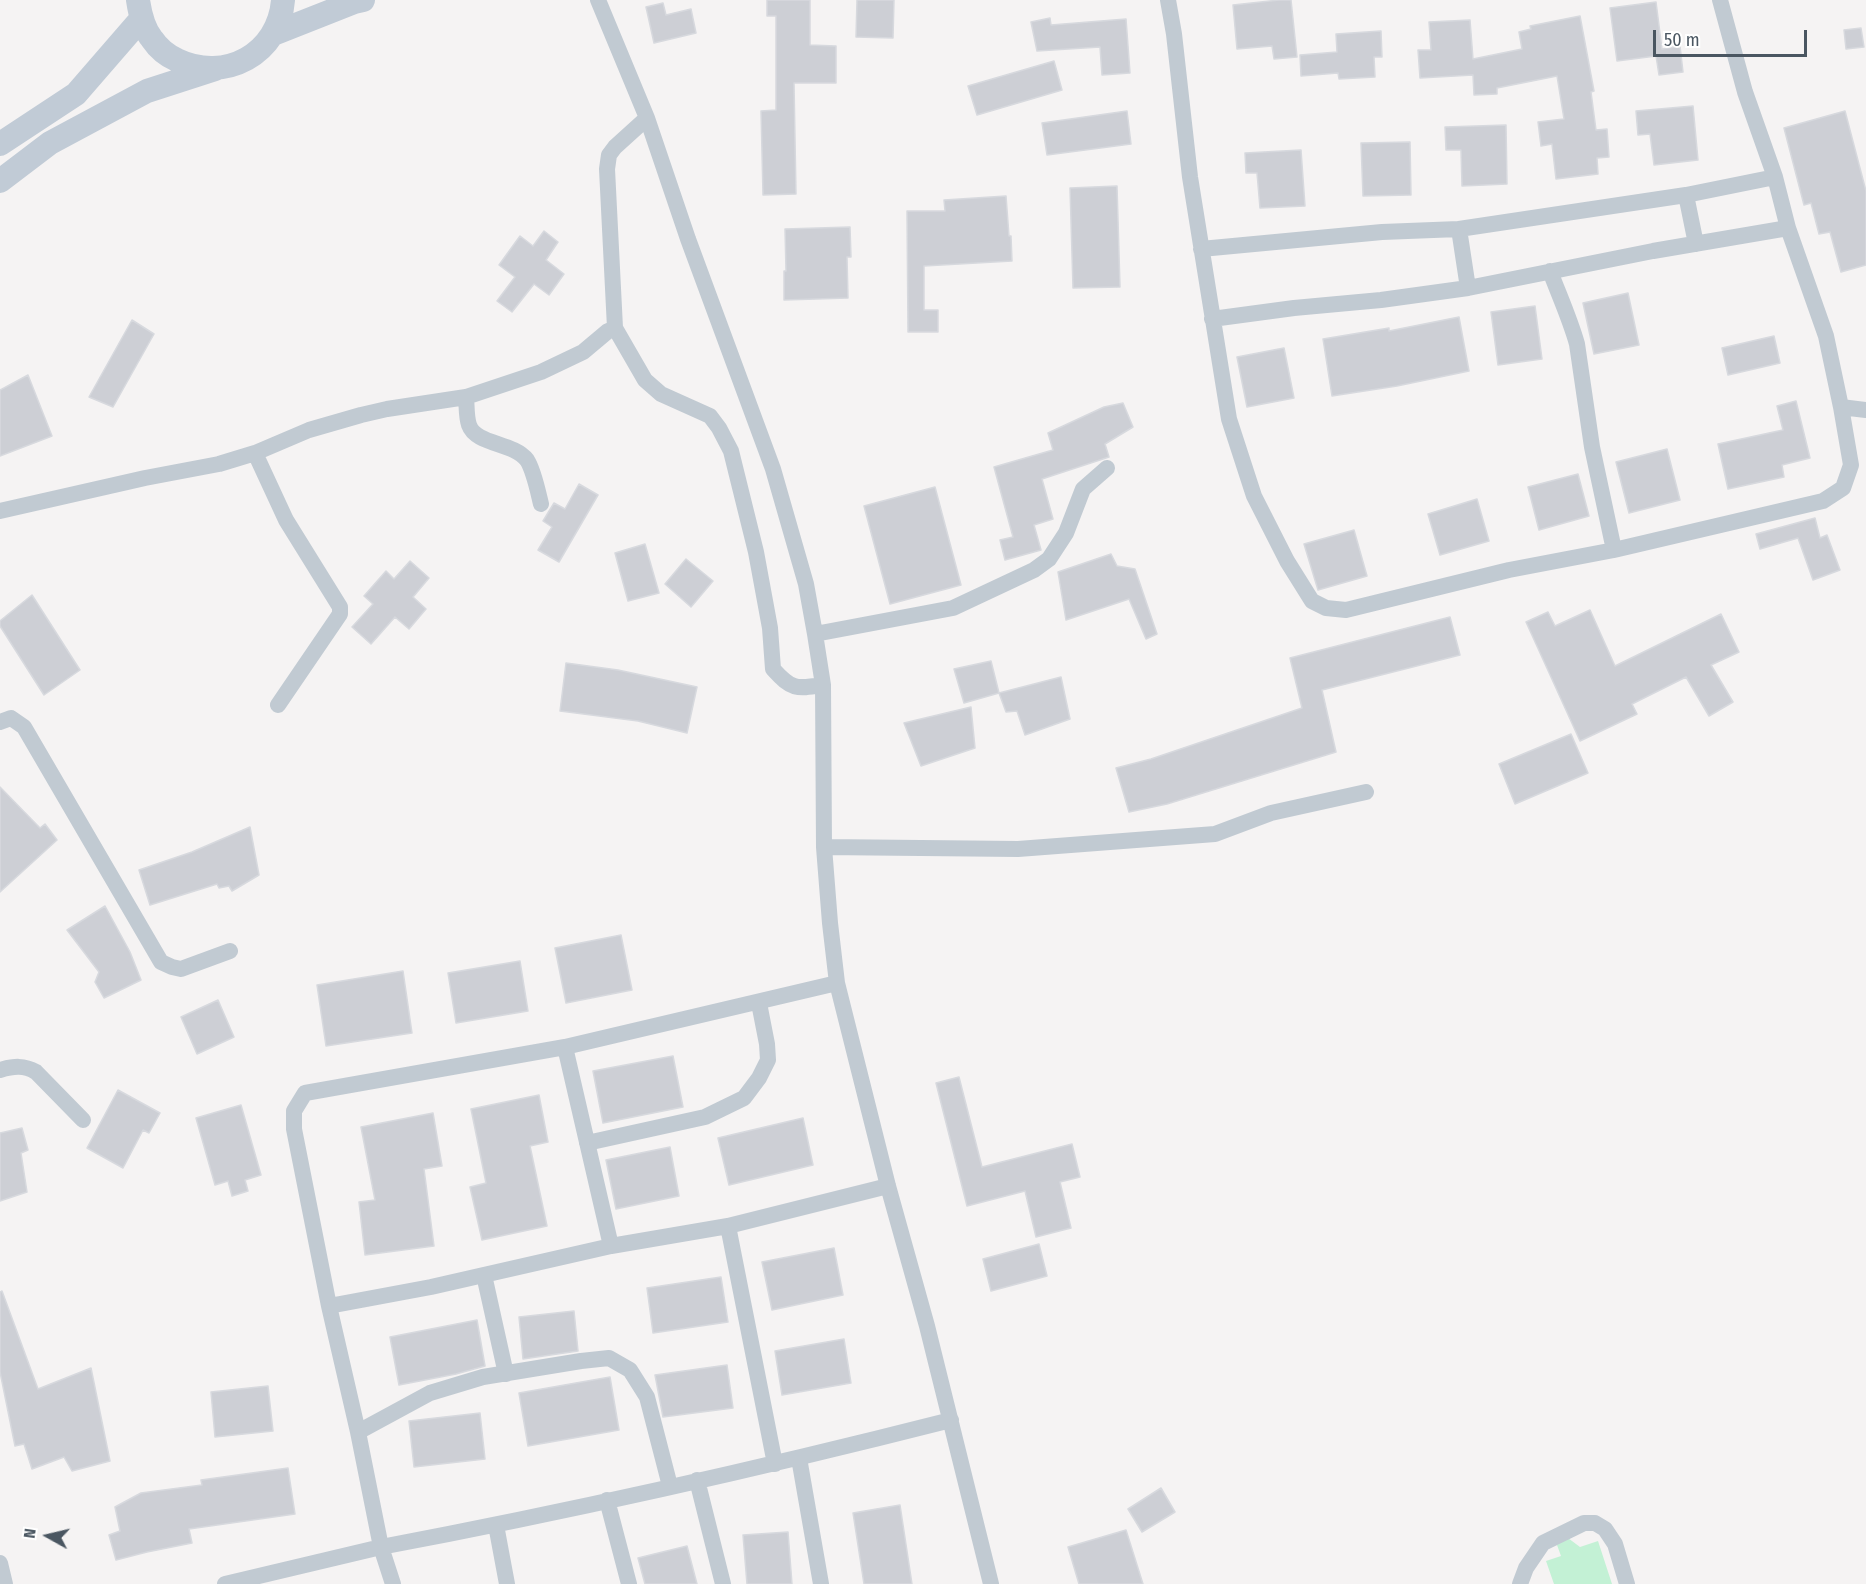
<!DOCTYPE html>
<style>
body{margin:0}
#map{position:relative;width:1866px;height:1584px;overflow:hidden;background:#f5f3f3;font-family:"Fira Sans Condensed",sans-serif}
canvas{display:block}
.north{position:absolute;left:18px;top:1506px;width:60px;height:60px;-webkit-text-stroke:4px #fff;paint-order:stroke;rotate:278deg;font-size:16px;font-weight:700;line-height:24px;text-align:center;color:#4a5661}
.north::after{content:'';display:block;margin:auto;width:21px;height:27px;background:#4a5661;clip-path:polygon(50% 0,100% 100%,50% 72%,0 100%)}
.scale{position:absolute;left:1653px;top:30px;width:154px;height:27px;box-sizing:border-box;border:3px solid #4a5661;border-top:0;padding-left:8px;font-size:18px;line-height:21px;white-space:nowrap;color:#4a5661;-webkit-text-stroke:4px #fff;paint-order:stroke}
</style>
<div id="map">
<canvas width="1866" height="1584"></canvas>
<div class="north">N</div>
<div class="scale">50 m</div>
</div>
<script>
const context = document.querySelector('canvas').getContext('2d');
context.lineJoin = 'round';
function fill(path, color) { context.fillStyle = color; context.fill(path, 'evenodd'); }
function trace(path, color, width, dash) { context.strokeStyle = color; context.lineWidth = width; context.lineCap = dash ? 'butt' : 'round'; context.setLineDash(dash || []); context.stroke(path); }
fill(new Path2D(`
 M 1568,1538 L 1580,1547 L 1598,1541 L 1612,1584 L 1554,1584 L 1546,1561 L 1561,1556 L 1557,1545 Z`), '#c3f1d5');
const building = new Path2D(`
 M 767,0 L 810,0 L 810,45 L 836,46 L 836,83 L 794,83 L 796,194 L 763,195 L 761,111 L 776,110 L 776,16 L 767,16 Z
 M 857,0 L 894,0 L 893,38 L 856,37 Z
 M 1279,0 L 1291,0 L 1297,57 L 1274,59 L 1272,46 L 1237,49 L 1233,5 Z
 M 1656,2 L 1662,49 L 1680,46 L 1683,72 L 1659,75 L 1656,56 L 1617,61 L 1610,8 Z
 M 663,3 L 666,15 L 691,9 L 696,33 L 654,43 L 646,7 Z
 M 1580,16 L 1594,91 L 1591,92 L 1596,130 L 1607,129 L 1609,157 L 1597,158 L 1598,174 L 1556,179 L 1552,144 L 1541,146 L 1538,122 L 1564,119 L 1557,76 L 1497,88 L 1497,94 L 1474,95 L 1473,75 L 1420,78 L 1418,50 L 1431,50 L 1429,22 L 1470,20 L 1473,59 L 1522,49 L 1519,32 L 1531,29 L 1530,26 Z
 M 1050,18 L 1051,25 L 1126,19 L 1130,73 L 1102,75 L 1100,47 L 1037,51 L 1031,22 Z
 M 1861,28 L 1864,47 L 1846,49 L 1844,30 Z
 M 1381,31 L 1382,57 L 1374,57 L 1375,77 L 1339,79 L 1338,73 L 1301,76 L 1300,55 L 1337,52 L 1336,34 Z
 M 1054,61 L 1062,90 L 977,115 L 968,86 Z
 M 1693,106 L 1698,160 L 1654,165 L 1650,134 L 1638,135 L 1636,111 Z
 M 1127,111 L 1131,144 L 1047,155 L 1042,123 Z
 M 1845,111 L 1866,191 L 1866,265 L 1841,272 L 1830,232 L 1819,234 L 1811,203 L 1804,205 L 1784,128 Z
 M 1506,125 L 1507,184 L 1462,186 L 1461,150 L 1446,150 L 1445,127 Z
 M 1410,142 L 1411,195 L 1363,196 L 1361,143 Z
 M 1301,150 L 1305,206 L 1260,208 L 1257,173 L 1246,173 L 1245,153 Z
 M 1117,186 L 1120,287 L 1073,288 L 1070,188 Z
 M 1006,196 L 1009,236 L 1011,236 L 1012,261 L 924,266 L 924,310 L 938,310 L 938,332 L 908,332 L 907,211 L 945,211 L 944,200 Z
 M 850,227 L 851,257 L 847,257 L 848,298 L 784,300 L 784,271 L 786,271 L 785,229 Z
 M 544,231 L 558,242 L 546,260 L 564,274 L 549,295 L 534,284 L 512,312 L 497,301 L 515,277 L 499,265 L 520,236 L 533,246 Z
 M 1628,293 L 1639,345 L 1594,354 L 1583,303 Z
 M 1535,306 L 1542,359 L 1498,365 L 1491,312 Z
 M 1459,317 L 1469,371 L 1397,386 L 1332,396 L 1323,339 L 1389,328 L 1389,331 Z
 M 132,320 L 154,334 L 113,407 L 89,397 Z
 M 1774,336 L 1780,363 L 1728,375 L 1722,348 Z
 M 1284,348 L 1294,398 L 1247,407 L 1237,357 Z
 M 28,375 L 52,436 L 0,456 L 0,390 Z
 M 1796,401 L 1810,458 L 1782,465 L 1784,477 L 1728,489 L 1718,444 L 1783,430 L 1777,406 Z
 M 1123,403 L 1133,427 L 1105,444 L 1109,457 L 1042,479 L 1053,519 L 1034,525 L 1041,550 L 1005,560 L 1000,540 L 1013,537 L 994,467 L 1053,450 L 1048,433 L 1104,407 Z
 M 1667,449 L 1680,500 L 1629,513 L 1616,462 Z
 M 1578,474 L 1589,516 L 1539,530 L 1528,487 Z
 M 579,484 L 598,495 L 559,562 L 538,550 L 552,527 L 543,521 L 554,503 L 565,509 Z
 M 935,487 L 961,585 L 890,604 L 864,506 Z
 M 1477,499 L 1489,541 L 1440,555 L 1428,514 Z
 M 1815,518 L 1820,538 L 1827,535 L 1840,570 L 1813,580 L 1798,538 L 1760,549 L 1756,534 Z
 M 1354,530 L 1367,576 L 1318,590 L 1304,544 Z
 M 645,544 L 659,593 L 628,601 L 615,553 Z
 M 1111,554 L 1117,566 L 1135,569 L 1157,634 L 1146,639 L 1129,599 L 1066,620 L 1058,572 Z
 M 686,559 L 713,581 L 691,607 L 665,584 Z
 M 410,561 L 429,578 L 413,597 L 426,609 L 409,629 L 395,617 L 371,644 L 352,627 L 373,604 L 364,596 L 386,571 L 394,579 Z
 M 32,595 L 80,670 L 44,695 L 0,626 L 0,621 Z
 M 1590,610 L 1615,666 L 1721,614 L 1739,652 L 1711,665 L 1733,702 L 1709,716 L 1686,677 L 1632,704 L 1637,714 L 1580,741 L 1526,622 L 1548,612 L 1555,626 Z
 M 1450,617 L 1460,655 L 1322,690 L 1336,752 L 1167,804 L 1129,812 L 1116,768 L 1151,759 L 1302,708 L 1290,658 Z
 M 991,661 L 999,693 L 964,703 L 954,669 Z
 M 566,663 L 618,670 L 697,687 L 687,733 L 638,721 L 560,711 Z
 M 1061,677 L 1070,719 L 1025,735 L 1017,711 L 1006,712 L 999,693 Z
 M 971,707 L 975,748 L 921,766 L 904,723 Z
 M 1571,734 L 1588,773 L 1515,804 L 1499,764 Z
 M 0,787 L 40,828 L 45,824 L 57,840 L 0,892 Z
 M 250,827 L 259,875 L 232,891 L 229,886 L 219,888 L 217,884 L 150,905 L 139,870 L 192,852 Z
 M 105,906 L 130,952 L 141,980 L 104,998 L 95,982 L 99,972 L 67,930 Z
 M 621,935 L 632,990 L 566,1003 L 555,948 Z
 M 520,961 L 528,1011 L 456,1023 L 448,973 Z
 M 403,971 L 412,1033 L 326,1046 L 317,985 Z
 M 218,1000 L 234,1037 L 197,1054 L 181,1017 Z
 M 673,1056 L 683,1107 L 603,1123 L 593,1071 Z
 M 959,1077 L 982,1167 L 1072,1144 L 1080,1177 L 1060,1182 L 1071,1228 L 1036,1237 L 1025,1191 L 967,1206 L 936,1083 Z
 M 118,1090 L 160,1113 L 149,1133 L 143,1130 L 123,1168 L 87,1148 Z
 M 539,1095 L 548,1142 L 530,1146 L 547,1226 L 482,1240 L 470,1187 L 486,1183 L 471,1109 Z
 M 241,1105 L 261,1175 L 245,1180 L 248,1191 L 232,1196 L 228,1181 L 215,1185 L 196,1118 Z
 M 433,1113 L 442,1166 L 424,1169 L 434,1246 L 365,1255 L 359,1202 L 375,1200 L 361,1127 Z
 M 803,1118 L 813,1165 L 729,1185 L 718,1138 Z
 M 22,1128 L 28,1150 L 21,1153 L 27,1192 L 0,1201 L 0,1133 Z
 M 670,1147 L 679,1196 L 616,1209 L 606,1160 Z
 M 1039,1244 L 1047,1276 L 991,1291 L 983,1259 Z
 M 834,1248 L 843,1295 L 772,1310 L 762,1262 Z
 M 721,1277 L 728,1322 L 653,1333 L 647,1288 Z
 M 2,1291 L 38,1389 L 91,1368 L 110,1461 L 72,1471 L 64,1457 L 32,1469 L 24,1444 L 15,1446 L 0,1372 L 0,1292 Z
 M 574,1311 L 578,1351 L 523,1359 L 519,1317 Z
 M 477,1320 L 485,1366 L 456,1374 L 399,1385 L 390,1337 Z
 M 844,1339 L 851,1383 L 782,1395 L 775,1351 Z
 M 727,1365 L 733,1408 L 663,1417 L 655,1375 Z
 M 610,1377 L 619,1430 L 528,1446 L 519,1393 Z
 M 268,1386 L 273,1431 L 215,1437 L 211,1392 Z
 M 480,1413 L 485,1459 L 414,1467 L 409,1421 Z
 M 288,1468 L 295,1514 L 189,1529 L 192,1543 L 147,1552 L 116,1560 L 109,1535 L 120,1531 L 115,1507 L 141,1493 L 202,1485 L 201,1480 Z
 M 1161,1488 L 1175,1512 L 1142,1532 L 1128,1509 Z
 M 900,1505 L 912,1584 L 864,1584 L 853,1513 Z
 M 1126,1530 L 1143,1584 L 1079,1584 L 1068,1547 Z
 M 788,1532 L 792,1584 L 747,1584 L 743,1535 Z
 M 687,1546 L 697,1584 L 645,1584 L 638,1558 Z`);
fill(building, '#cdcfd5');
trace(building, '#d7d9de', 1.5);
trace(new Path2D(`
 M 598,0 L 647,118 L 688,239 L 773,469 L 806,584 L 815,634 L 823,685 L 824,847 L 830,923 L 837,983 L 888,1186 L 927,1326 L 991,1584
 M 1168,0 L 1174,34 L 1190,177 L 1229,419 L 1254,496 L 1287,561 L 1312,601 L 1326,608 L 1346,610 L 1509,570 L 1614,550 L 1823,501 L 1843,488 L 1851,465 L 1841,407 L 1826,336 L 1788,228 L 1775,177 L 1745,92 L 1720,0
 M 647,118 L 615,147 L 609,155 L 607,169 L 615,328 L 645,380 L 661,394 L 710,416 L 719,428 L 731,451 L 756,552 L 770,628 L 773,669 C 792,690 796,689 823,685
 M 1686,195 L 1696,244
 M 1459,229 L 1468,288
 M 1201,249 L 1382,232 L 1459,229 L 1686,195 L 1775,177
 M 1550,271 C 1559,295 1570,319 1577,344 L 1592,447 L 1614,550
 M 1212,319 L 1294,308 L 1381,300 L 1468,288 L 1653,251 L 1788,228
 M 466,397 C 467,406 466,416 469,425 C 476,445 513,442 527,460 C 534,471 538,492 541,504
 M 1841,407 L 1866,410
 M 255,453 L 286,520 L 340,607 L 340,614 L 278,705
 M 0,511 L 145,478 L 219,464 L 255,453 L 309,430 L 361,415 L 387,409 L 466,397 L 541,372 L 583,352 L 608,331 L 615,328
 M 815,634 L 953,608 L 1034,570 L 1049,559 L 1066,533 L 1083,489 L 1107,468
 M 0,722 L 11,718 L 24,727 L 161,962 L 172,967 L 181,969 L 230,951
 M 824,847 L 1018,849 L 1215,834 L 1271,813 L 1366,792
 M 565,1047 L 611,1246
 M 0,1070 C 14,1066 24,1065 36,1072 L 83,1120
 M 587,1143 L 705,1117 L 744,1098 L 759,1078 L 768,1060 L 767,1044 L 759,1003
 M 728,1226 L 775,1464
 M 484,1275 L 506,1374
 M 329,1306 L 431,1287 L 611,1246 L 728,1226 L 888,1186
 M 358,1432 L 430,1393 L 483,1377 L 581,1361 L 609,1358 L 630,1370 L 647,1397 L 670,1486
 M 799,1458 L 821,1584
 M 697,1480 L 723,1584
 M 607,1500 L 629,1584
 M 496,1525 L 507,1584
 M 0,1563 L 5,1584
 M 225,1584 L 381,1547 L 358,1432 L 329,1306 L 294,1129 L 294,1111 L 305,1093 L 565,1047 L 837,983
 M 393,1584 L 381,1547 C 572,1511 762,1468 951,1420
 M 1520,1584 L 1526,1568 L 1543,1543 L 1584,1523 L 1595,1523 L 1605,1529 L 1615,1544 L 1627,1584`), '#c1cad2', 16);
trace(new Path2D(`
 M 138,0 C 140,14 143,28 152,39 C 158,48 168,56 177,60 C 225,83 279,54 283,0
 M 273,34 L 354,2 L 363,0
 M 0,144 L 76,94 L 141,19
 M 0,181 L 50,143 L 147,91 L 215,69`), '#c1cbd6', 24);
</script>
